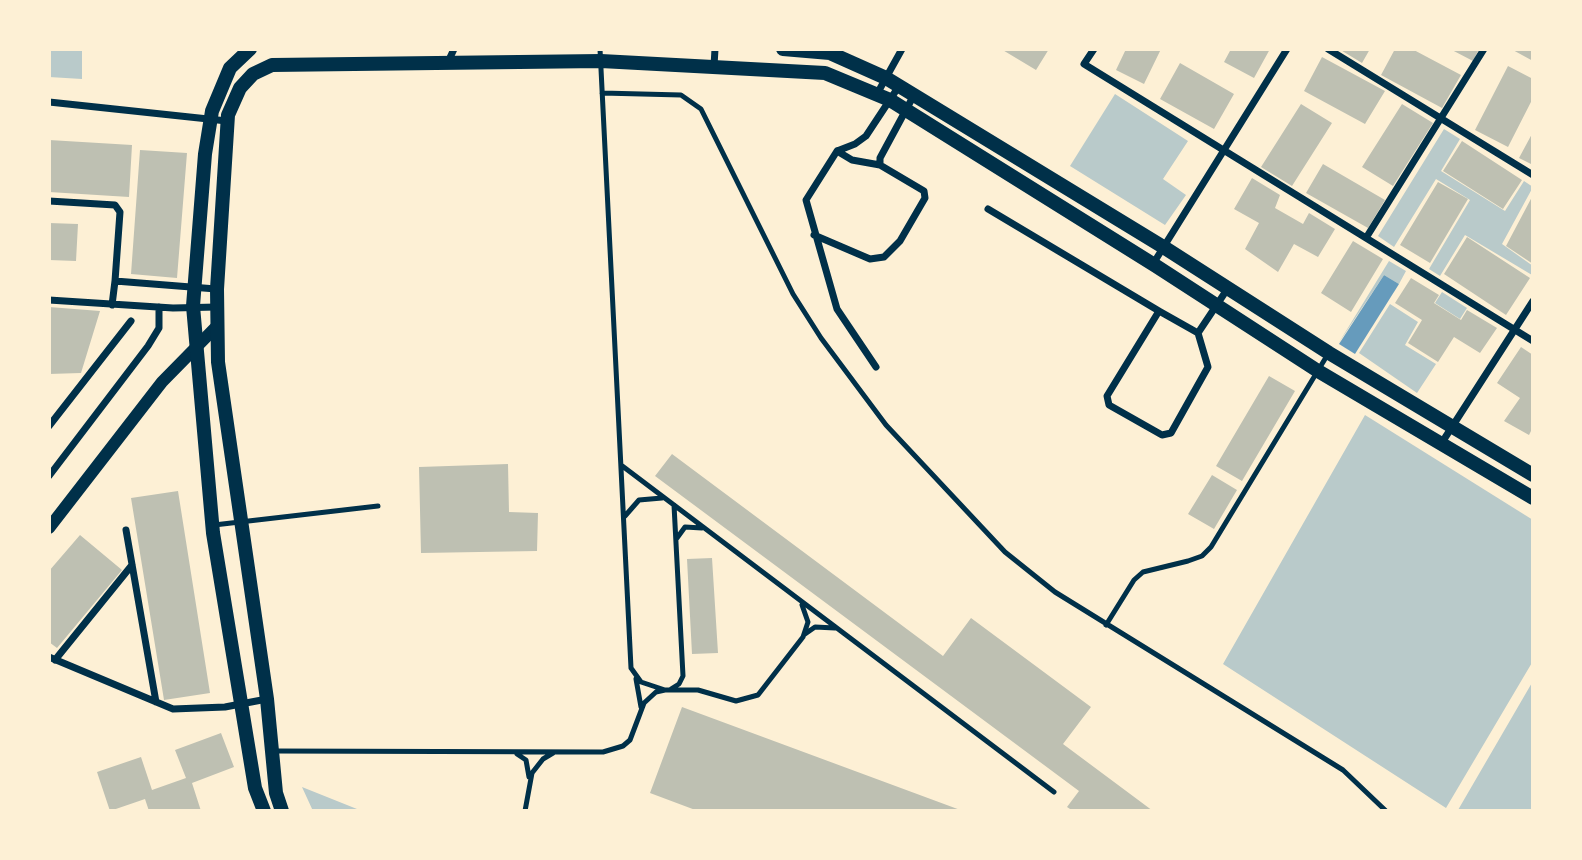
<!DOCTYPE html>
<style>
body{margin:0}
#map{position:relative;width:1582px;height:860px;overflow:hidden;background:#fdf0d5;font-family:"Asap Condensed",sans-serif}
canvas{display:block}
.frame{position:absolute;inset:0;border:51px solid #fdf0d5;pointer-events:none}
</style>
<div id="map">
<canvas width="1582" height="860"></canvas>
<div class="frame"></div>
</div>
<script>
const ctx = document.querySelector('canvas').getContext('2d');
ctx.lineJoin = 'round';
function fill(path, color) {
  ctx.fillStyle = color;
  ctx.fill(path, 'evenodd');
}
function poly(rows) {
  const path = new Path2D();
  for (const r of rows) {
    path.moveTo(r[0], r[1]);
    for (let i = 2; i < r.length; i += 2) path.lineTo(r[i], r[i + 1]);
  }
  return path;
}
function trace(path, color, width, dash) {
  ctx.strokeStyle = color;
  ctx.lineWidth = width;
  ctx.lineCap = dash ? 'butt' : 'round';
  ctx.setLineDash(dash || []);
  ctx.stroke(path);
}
const green = poly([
 [49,49,82,49,82,79,49,77],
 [1115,94,1188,141,1163,179,1186,195,1165,225,1070,166],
 [1444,129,1460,139,1441,171,1505,211,1524,181,1533,187,1502,244,1533,266,1532,275,1465,235,1440,276,1429,269,1470,200,1436,179,1394,247,1378,236],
 [1389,261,1406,271,1399,284,1384,275,1338,344],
 [1442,292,1467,308,1460,319,1435,303],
 [1390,304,1418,322,1405,345,1436,364,1417,393,1359,353],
 [1365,415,1533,520,1533,661,1446,808,1223,664],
 [1533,681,1533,811,1458,811,1458,810],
 [302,787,362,811,313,811]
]);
const water = poly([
 [1384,275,1399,284,1355,354,1339,344]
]);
const building = poly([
 [1001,49,1049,49,1036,70],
 [1126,49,1161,49,1144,84,1116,70],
 [1231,49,1270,49,1254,78,1224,62],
 [1339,49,1370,49,1362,63],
 [1395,49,1412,49,1461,75,1442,108,1381,75],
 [1450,49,1479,49,1473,61],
 [1511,49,1533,49,1533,61],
 [1322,57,1385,91,1365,124,1304,91],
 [1180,63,1234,94,1214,129,1160,99],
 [1508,66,1533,79,1533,98,1508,147,1475,130],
 [1301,104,1332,123,1292,186,1261,167],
 [1402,104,1433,123,1393,186,1362,167],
 [1533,132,1533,165,1519,158],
 [49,140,132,145,129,197,49,192],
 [1462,141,1522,180,1503,209,1443,171],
 [140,150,187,153,177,278,131,274],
 [1323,164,1385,200,1368,228,1306,193],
 [1252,178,1280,195,1275,208,1303,224,1309,213,1335,229,1318,257,1294,244,1278,272,1245,249,1259,223,1234,209],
 [1438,182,1468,199,1430,263,1400,245],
 [1533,195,1533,264,1506,246],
 [49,223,78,224,76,261,49,260],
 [1467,237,1530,278,1506,315,1444,274],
 [1353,241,1383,259,1351,312,1321,293],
 [1411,278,1439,295,1434,303,1461,320,1467,310,1497,328,1480,353,1454,337,1438,362,1408,343,1422,320,1395,303],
 [49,307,100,311,81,373,49,374],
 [1521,347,1533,355,1533,427,1529,435,1504,421,1520,398,1497,383],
 [1269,376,1295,391,1242,481,1216,466],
 [672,454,943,656,971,618,1091,707,1063,744,1153,811,1073,811,1067,807,1079,791,655,476],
 [508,464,509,512,538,513,537,551,421,553,419,467],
 [1212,475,1237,490,1214,529,1188,514],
 [178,491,210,693,164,700,131,498],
 [80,535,122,570,57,648,49,642,49,571],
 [712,558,718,653,692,654,687,559],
 [682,707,963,811,698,811,650,793],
 [221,733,234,767,192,783,201,811,149,811,145,799,110,811,97,772,141,757,152,790,186,778,175,750]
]);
const service = poly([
 [602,93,681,95,701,109,793,294,821,338,886,425,1005,552,1055,592,1343,770,1386,811],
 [621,465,1054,792],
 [625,516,639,500,662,498],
 [214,525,378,506],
 [677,538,685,527,702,528],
 [1106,625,1134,580,1143,572,1188,561,1202,556,1211,547,1328,354],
 [805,634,815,627,835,628],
 [636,679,641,707],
 [671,689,679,684,683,676,674,505],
 [665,690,698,690,736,701,758,695,803,637,808,622,802,605],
 [274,751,603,752,623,746,630,740,644,703,656,692,665,690,641,682,631,668,600,49],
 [517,754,526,760,529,777],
 [525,811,532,773,543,759,553,753]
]);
const minor = poly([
 [1094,49,1084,64,1533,341],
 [1328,49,1533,175],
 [448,62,454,49],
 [714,66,715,49],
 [877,94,902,49],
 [49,102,227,121],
 [837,151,852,160,880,165],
 [49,201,115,205,120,212,115,281,216,289],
 [988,209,1159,311],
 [814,235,870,259,884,257,900,241,925,198,924,191,880,165,880,158,914,95],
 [1366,238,1484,49],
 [1153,264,1287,49],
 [49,300,173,308,217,307],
 [112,305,115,281],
 [1198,333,1159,311,1107,396,1109,405,1162,435,1171,433,1208,367,1198,333,1228,288],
 [876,367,837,309,806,200,837,151,855,144,866,136,899,86],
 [49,426,131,321],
 [1441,444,1533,301],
 [49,476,148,346,159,328,159,307],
 [126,530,156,702],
 [49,657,173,709,225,707,267,699],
 [55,660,132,565]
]);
const tertiary = poly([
 [49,528,162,382,218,325]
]);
const secondary = poly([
 [250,49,230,68,212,111,205,154,193,306,213,533,255,788,264,811],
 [783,49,830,53,886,78,1165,248,1329,353,1533,475],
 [282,811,276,793,267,699,218,362,217,289,228,115,240,88,253,74,272,65,601,61,825,73,890,100,1156,266,1318,371,1533,498]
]);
fill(green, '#b9caca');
fill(water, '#669bbc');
fill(building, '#bec0b2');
trace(service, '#003049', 5);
trace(minor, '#003049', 7);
trace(tertiary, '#003049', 12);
trace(secondary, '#003049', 14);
</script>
